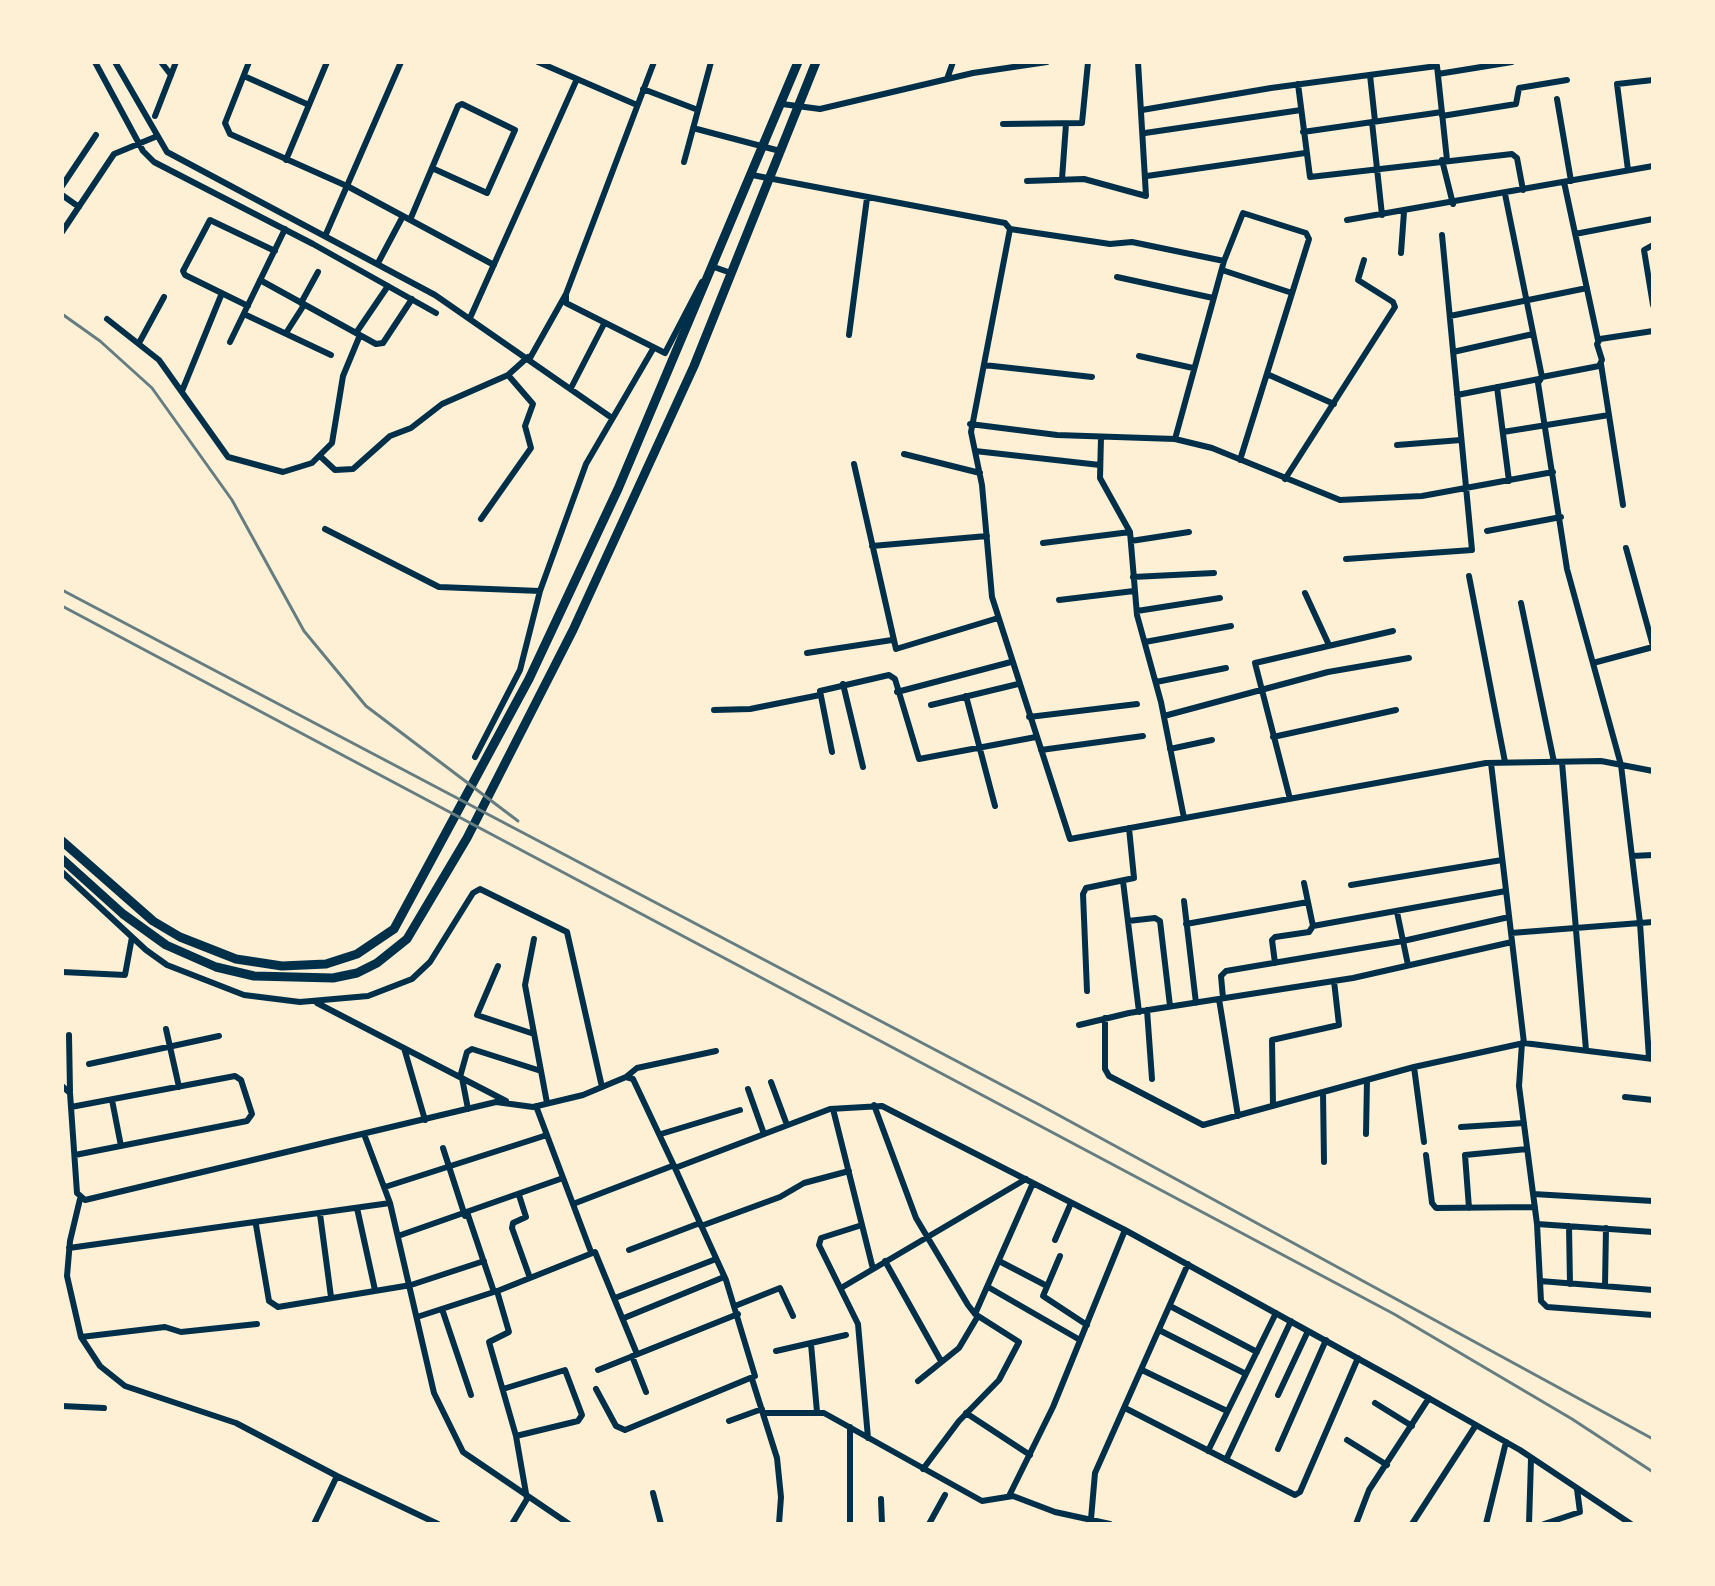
<!DOCTYPE html>
<style>
body{margin:0}
#map{position:relative;width:1715px;height:1586px;overflow:hidden;background:#fdf0d5;font-family:"Nunito Sans",sans-serif}
canvas{display:block}
.frame{position:absolute;inset:0;border:64px solid #fdf0d5;pointer-events:none}
</style>
<div id="map">
<canvas width="1715" height="1586"></canvas>
<div class="frame"></div>
</div>
<script>
const ctx = document.querySelector('canvas').getContext('2d');
ctx.lineJoin = 'round';
function poly(rows) {
  const path = new Path2D();
  for (const r of rows) {
    path.moveTo(r[0], r[1]);
    for (let i = 2; i < r.length; i += 2) path.lineTo(r[i], r[i + 1]);
  }
  return path;
}
function trace(path, color, width, dash) {
  ctx.strokeStyle = color;
  ctx.lineWidth = width;
  ctx.lineCap = dash ? 'butt' : 'round';
  ctx.setLineDash(dash || []);
  ctx.stroke(path);
}
const minor = poly([
 [95,62,143,151,154,162,313,244,436,313],
 [115,62,167,152,435,295,612,418],
 [161,62,171,75],
 [249,62,225,123,230,134,349,187,494,265],
 [538,62,637,105],
 [654,62,566,294,566,303,665,353,702,282],
 [1437,66,1447,160],
 [1438,74,1512,62],
 [1370,75,1375,121],
 [244,76,309,105],
 [947,79,953,62],
 [1298,84,1310,177,1512,154,1517,158,1523,190],
 [643,89,698,110],
 [1557,99,1571,181],
 [782,104,820,109,973,73,1047,62],
 [1142,110,1271,88,1437,66],
 [155,116,176,62],
 [1442,116,1516,104,1519,88,1567,80],
 [1372,122,1382,215],
 [1003,124,1082,123,1088,62],
 [693,128,780,151],
 [1303,132,1442,112],
 [1145,133,1301,110],
 [286,160,327,62],
 [1442,160,1453,204],
 [684,162,711,62],
 [1628,170,1617,84,1653,80],
 [752,175,1005,223,1010,229,971,432,982,485,992,597,1070,839,1486,763,1601,761,1653,771],
 [1147,176,1305,153],
 [1062,179,1066,124],
 [1027,181,1084,179,1146,196,1138,62],
 [1564,182,1598,340],
 [62,186,96,135],
 [1505,194,1542,377],
 [62,195,79,207],
 [410,220,432,168,458,106,462,104,515,130,487,193,432,168],
 [1347,220,1653,166],
 [1010,229,1110,244,1132,242,1224,261],
 [62,232,114,154,155,137],
 [326,234,401,62],
 [1575,234,1653,219],
 [1653,245,1644,250,1653,305],
 [1401,253,1404,212],
 [378,263,403,216],
 [711,270,714,267,731,273],
 [1222,270,1292,293],
 [1117,277,1213,298],
 [260,280,376,344,383,343,412,299],
 [301,303,318,272],
 [248,306,185,275,183,271,210,220,275,251],
 [244,314,331,355],
 [1450,316,1587,288],
 [470,318,577,79],
 [107,319,159,360,228,457,283,472,312,463,332,443,343,376,360,335],
 [286,333,304,305],
 [356,333,388,286],
 [849,335,867,198],
 [230,342,285,229],
 [139,343,164,297],
 [1453,352,1533,334],
 [1139,356,1193,368],
 [530,358,566,294],
 [1601,364,1623,505],
 [984,365,1092,377],
 [1267,374,1334,404],
 [1497,387,1509,481],
 [571,388,604,324],
 [182,391,222,293],
 [1457,395,1539,379],
 [970,424,1057,435,1175,439,1212,448,1340,500,1422,496,1553,472],
 [1503,432,1609,415],
 [1101,437,1100,478,1130,532,1137,615,1161,702,1184,818],
 [1175,439,1224,261,1243,213,1306,233,1309,239,1240,460],
 [1397,445,1461,440],
 [975,451,1100,465],
 [904,454,980,473],
 [321,457,335,470,353,469,390,436,411,428,442,404,508,375,528,357],
 [854,464,896,649,998,618],
 [1285,479,1395,307,1393,302,1358,280,1364,260],
 [481,519,531,448,525,426,533,404,508,375],
 [325,529,439,587,540,591],
 [1487,531,1561,517],
 [1131,541,1189,532],
 [1043,543,1130,532],
 [872,546,987,536],
 [1626,548,1653,646],
 [1346,559,1472,550,1442,235],
 [1469,576,1505,762],
 [1133,577,1214,573],
 [1305,593,1329,645],
 [1059,600,1134,591],
 [1521,603,1554,762],
 [1137,611,1220,598],
 [1145,642,1231,626],
 [807,653,892,640],
 [1593,663,1653,647],
 [1156,682,1226,668],
 [843,684,863,767],
 [897,692,1011,662],
 [966,696,995,806],
 [931,705,1018,684],
 [714,710,750,709,820,695],
 [1164,716,1328,672,1409,658],
 [1029,717,1137,704],
 [1273,737,1396,710],
 [1170,749,1212,740],
 [1041,750,1143,736],
 [832,752,820,691,889,675,895,679,919,759,1036,737],
 [475,757,520,670,540,591,586,464,653,349],
 [1562,762,1586,1050],
 [1491,763,1524,1043],
 [1290,799,1255,663,1393,631],
 [1632,856,1653,855],
 [62,872,146,950,167,965,244,995,300,1002,368,996,412,979,430,962,473,893,480,889,567,932,602,1087],
 [1123,881,1139,1012],
 [1304,883,1313,926],
 [1351,885,1502,860],
 [1184,901,1196,1003],
 [1397,912,1408,965],
 [1128,921,1155,918,1160,921,1170,1006],
 [1186,924,1308,902],
 [1511,933,1653,922],
 [534,939,525,985,547,1103],
 [1275,963,1272,940,1275,937,1309,932,1313,926,1506,891],
 [498,966,477,1015,534,1034],
 [62,972,125,975,132,937],
 [1087,991,1083,894,1086,888,1134,878,1129,828],
 [1223,998,1221,976,1226,971,1403,941,1509,917],
 [1219,999,1238,1116],
 [317,1003,506,1101],
 [1147,1010,1152,1079],
 [1105,1018,1105,1069,1109,1076,1203,1125,1414,1067,1524,1043,1653,1059],
 [1079,1025,1129,1013,1353,978,1512,942],
 [166,1029,179,1087],
 [69,1035,70,1091],
 [1522,1043,1519,1086,1537,1224,1541,1301,1547,1307,1653,1315],
 [404,1048,425,1120],
 [1649,1058,1640,923,1621,765,1567,569,1538,383,1542,377,1599,366,1602,360,1597,344,1600,339,1653,331],
 [89,1064,219,1036],
 [1414,1067,1424,1142],
 [460,1077,467,1052,472,1049,541,1071],
 [626,1077,637,1068,716,1051],
 [462,1078,468,1109],
 [771,1082,787,1125],
 [62,1086,70,1093,77,1193,85,1200,496,1102,533,1107,583,1095,626,1077,633,1079,675,1168,830,1109,882,1106,1125,1230,1395,1379,1520,1450,1631,1524],
 [748,1089,764,1134],
 [1323,1092,1324,1162],
 [1625,1097,1653,1100],
 [112,1100,121,1146],
 [874,1105,916,1218,968,1305,975,1314,1019,1342,999,1380,959,1421,923,1469],
 [536,1106,591,1252],
 [1273,1106,1272,1040,1339,1025,1334,981],
 [71,1107,235,1076,241,1080,252,1114,247,1121,75,1155],
 [833,1109,873,1269],
 [1461,1127,1524,1123],
 [364,1134,390,1203,434,1393,463,1452,569,1524],
 [661,1134,740,1110],
 [1366,1134,1367,1080],
 [443,1148,465,1216],
 [1426,1155,1432,1203,1436,1208,1535,1207],
 [385,1187,547,1135],
 [1533,1194,1653,1201],
 [519,1195,526,1217,513,1223,512,1228,530,1278],
 [80,1199,70,1241,67,1276,81,1337,100,1366,125,1386,236,1423,337,1476,314,1524],
 [573,1204,672,1166],
 [357,1208,375,1290],
 [1469,1208,1465,1155,1527,1149],
 [320,1214,331,1297],
 [468,1215,494,1292],
 [1537,1224,1653,1232],
 [256,1225,269,1301,278,1307,411,1285,484,1261],
 [862,1225,821,1238,819,1245,858,1324,868,1438],
 [701,1226,780,1197,804,1183,849,1171],
 [1569,1226,1570,1284],
 [398,1236,563,1178],
 [1055,1240,1071,1203],
 [69,1248,390,1203],
 [629,1250,700,1223],
 [1060,1256,1043,1296,1087,1325],
 [885,1261,941,1361],
 [999,1261,1047,1286],
 [1540,1281,1653,1290],
 [1605,1286,1606,1228],
 [988,1287,1080,1340],
 [841,1288,1026,1179],
 [497,1291,509,1332,489,1342,516,1436,527,1499,512,1524],
 [615,1298,716,1259],
 [735,1306,780,1288,793,1316],
 [1170,1306,1257,1352],
 [442,1309,471,1395],
 [975,1314,1033,1183],
 [417,1317,500,1290,595,1252,637,1354],
 [624,1318,724,1277],
 [1159,1330,1246,1374],
 [81,1337,165,1327,181,1332,257,1324],
 [811,1344,817,1412],
 [776,1351,846,1335],
 [632,1356,646,1392],
 [598,1370,738,1314],
 [1142,1370,1227,1411],
 [752,1379,777,1458,781,1497,779,1524],
 [918,1381,959,1348,978,1316],
 [503,1389,565,1370,582,1415,578,1421,516,1436],
 [596,1389,616,1426,625,1430,755,1376,726,1280,675,1168],
 [1278,1395,1308,1331],
 [1375,1403,1412,1426],
 [62,1406,104,1408],
 [1125,1408,1295,1495,1300,1492,1358,1358],
 [763,1413,824,1413,982,1501,1013,1496,1055,1512,1110,1524],
 [966,1413,1030,1455],
 [729,1421,762,1409],
 [850,1427,850,1524],
 [1347,1440,1387,1465],
 [1278,1449,1326,1340],
 [1208,1451,1276,1313],
 [1226,1460,1291,1321],
 [337,1476,438,1524],
 [653,1493,661,1524],
 [1009,1496,1053,1407,1125,1230],
 [881,1499,882,1524],
 [1091,1519,1095,1473,1188,1264],
 [929,1524,945,1495],
 [1356,1524,1369,1490,1429,1398],
 [1412,1524,1476,1425],
 [1486,1524,1506,1442],
 [1529,1524,1531,1459],
 [1544,1524,1580,1512,1577,1489]
]);
const primary = poly([
 [62,841,153,921,180,937,236,959,282,966,326,964,357,954,394,929,529,679,618,489,798,62],
 [62,859,123,914,166,945,216,967,254,976,333,978,357,973,377,963,407,939,467,838,573,630,694,366,816,62]
]);
const rail = poly([
 [62,314,100,341,152,388,232,500,304,631,366,706,518,821],
 [62,590,1040,1105,1653,1439],
 [62,606,1394,1314,1572,1419,1653,1472]
]);
trace(minor, '#003049', 6);
trace(primary, '#003049', 9);
trace(rail, '#657d81', 3);
</script>
